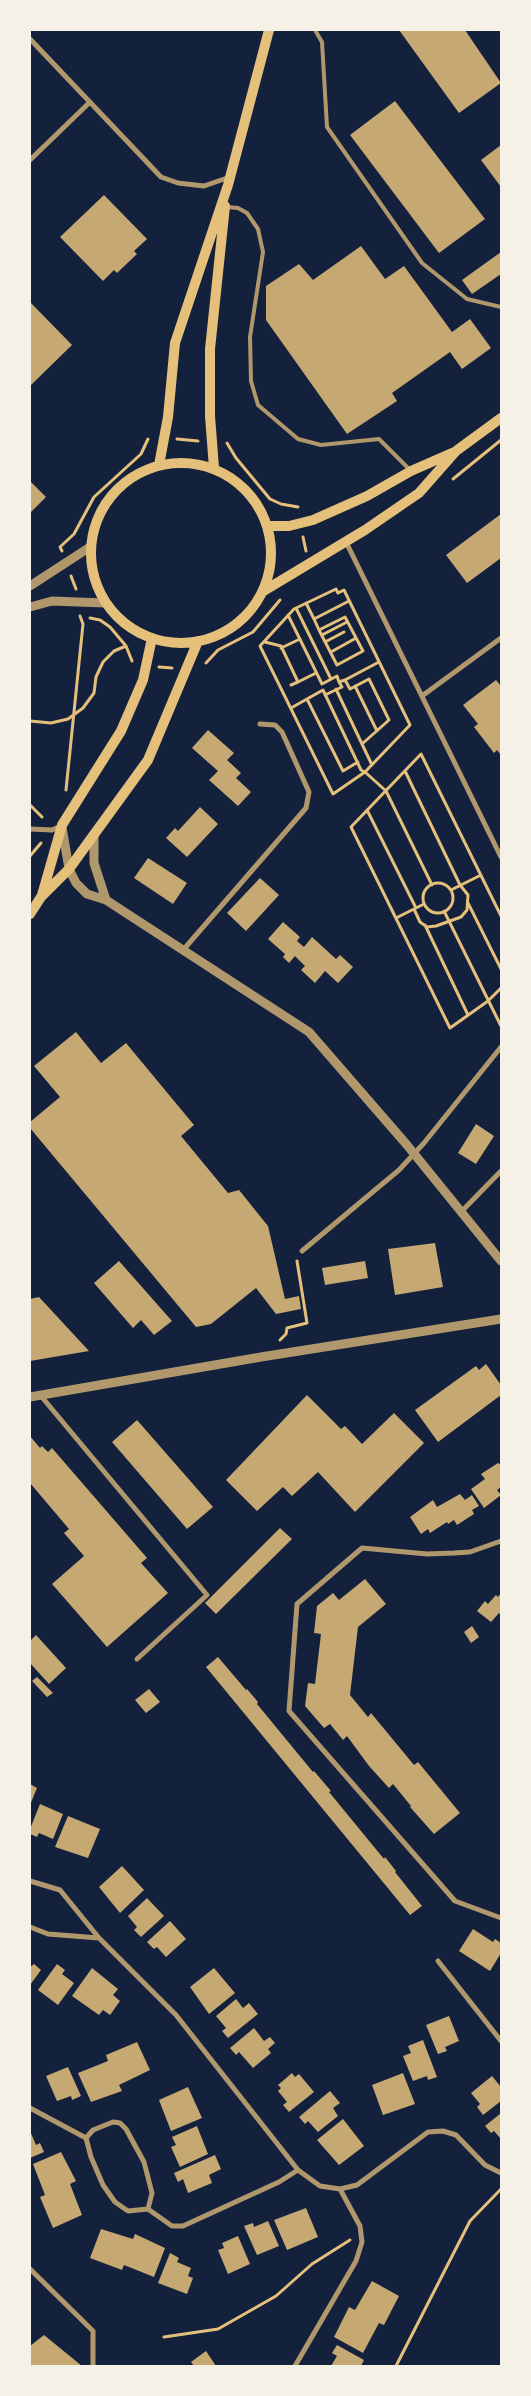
<!DOCTYPE html>
<style>
body{margin:0}
#map{position:relative;width:531px;height:2396px;overflow:hidden;background:#14213d;font-family:"Sofia Sans Condensed",sans-serif}
canvas{display:block}
.frame{position:absolute;inset:0;border:31px solid #f6f1e7;pointer-events:none}
</style>
<div id="map">
<canvas width="531" height="2396"></canvas>
<div class="frame"></div>
</div>
<script>
const ctx = document.querySelector('canvas').getContext('2d');
ctx.lineJoin = 'round';
function fill(path, color) {
  ctx.fillStyle = color;
  ctx.fill(path, 'evenodd');
}
function poly(rows) {
  const path = new Path2D();
  for (const r of rows) {
    if (r.length === 3) {
      path.moveTo(r[0] + r[2], r[1]);
      path.arc(r[0], r[1], r[2], 0, 2 * Math.PI);
      continue;
    }
    path.moveTo(r[0], r[1]);
    for (let i = 2; i < r.length; i += 2) path.lineTo(r[i], r[i + 1]);
  }
  return path;
}
function trace(path, color, width, dash) {
  ctx.strokeStyle = color;
  ctx.lineWidth = width;
  ctx.lineCap = dash ? 'butt' : 'round';
  ctx.setLineDash(dash || []);
  ctx.stroke(path);
}
const building = poly([
 [399,30,465,30,501,83,459,113],
 [395,101,485,219,439,253,350,135],
 [501,145,501,187,481,160],
 [104,195,147,239,134,251,137,254,117,273,114,270,103,281,60,237],
 [361,246,385,279,404,266,452,332,470,319,491,348,462,369,450,352,392,393,397,401,347,434,266,320,266,286,299,264,313,280],
 [501,252,501,274,472,294,462,280],
 [30,302,72,345,30,386],
 [30,481,46,497,30,513],
 [501,514,501,558,467,583,446,555],
 [496,680,501,686,501,755,497,750,494,753,474,727,478,724,463,705],
 [208,730,234,753,227,760,241,773,236,778,251,792,238,806,209,780,218,771,192,748],
 [200,807,218,824,187,857,166,838,175,828,178,831],
 [148,858,187,883,173,904,134,878],
 [260,878,279,895,246,931,227,913],
 [283,922,300,937,297,941,304,947,312,937,336,959,340,955,353,967,338,983,325,971,315,983,301,970,305,966,295,956,289,963,283,957,285,954,268,939],
 [76,1032,101,1063,126,1043,194,1125,181,1136,228,1193,239,1190,268,1226,285,1299,299,1296,301,1309,276,1314,256,1288,211,1324,196,1327,30,1128,30,1122,60,1097,34,1066],
 [476,1124,494,1136,476,1164,458,1153],
 [435,1243,443,1287,395,1295,388,1249],
 [119,1261,172,1321,154,1335,141,1320,133,1328,94,1283],
 [365,1261,368,1278,325,1285,322,1268],
 [39,1297,89,1351,30,1361,30,1299],
 [486,1364,501,1385,501,1395,438,1442,415,1410,476,1366,479,1370],
 [307,1395,341,1429,345,1426,362,1444,394,1413,424,1443,355,1512,318,1472,292,1496,283,1487,257,1511,226,1480],
 [137,1420,213,1507,187,1529,112,1442],
 [30,1436,40,1448,42,1446,48,1452,52,1448,147,1558,141,1563,168,1593,107,1647,52,1584,84,1556,64,1533,69,1529,30,1483],
 [498,1463,501,1465,501,1487,497,1490,501,1495,484,1508,471,1489,485,1479,481,1474],
 [460,1494,465,1500,472,1495,479,1506,472,1510,474,1514,457,1525,454,1520,448,1524,447,1522,430,1533,428,1529,421,1534,410,1517,433,1500,437,1507],
 [280,1528,292,1539,216,1614,205,1603],
 [365,1579,386,1604,358,1627,350,1695,368,1717,371,1713,414,1765,418,1762,460,1813,434,1834,410,1807,411,1806,393,1784,389,1788,369,1766,347,1736,343,1740,330,1724,324,1728,305,1706,308,1683,315,1684,321,1634,314,1633,317,1606,333,1593,339,1600],
 [501,1593,501,1616,499,1613,491,1622,477,1611,485,1601,488,1604,496,1595,498,1597],
 [472,1626,479,1637,471,1643,464,1632],
 [36,1635,66,1668,49,1684,30,1663,30,1641],
 [218,1657,246,1690,247,1689,258,1702,257,1704,313,1772,314,1771,331,1791,329,1792,384,1859,385,1857,396,1871,395,1872,422,1906,410,1915,206,1667],
 [37,1677,53,1693,47,1697,32,1681],
 [149,1689,160,1702,146,1713,135,1700],
 [30,1784,37,1788,30,1805],
 [40,1804,63,1814,53,1839,39,1833,37,1837,30,1834,30,1829],
 [68,1816,100,1829,88,1858,55,1847],
 [122,1866,144,1890,120,1913,99,1887],
 [147,1898,164,1916,141,1937,134,1930,137,1927,128,1916],
 [170,1921,186,1939,166,1957,157,1947,154,1949,147,1942],
 [473,1929,493,1942,495,1939,501,1943,501,1953,490,1971,459,1951],
 [34,1964,41,1970,30,1985,30,1967],
 [57,1964,65,1970,62,1974,74,1983,58,2005,38,1990],
 [92,1968,118,1989,113,1995,120,2001,110,2015,103,2010,99,2015,72,1996],
 [214,1968,235,1993,209,2014,190,1987],
 [236,1999,243,2008,249,2003,258,2014,228,2038,222,2031,226,2028,216,2016],
 [449,2016,459,2041,445,2047,447,2051,438,2054,426,2025],
 [254,2028,264,2041,270,2037,275,2043,268,2049,271,2053,253,2068,239,2052,236,2055,230,2048],
 [423,2040,437,2077,428,2080,427,2076,413,2081,403,2056,411,2053,408,2046],
 [137,2042,150,2070,119,2085,122,2091,91,2102,78,2073,108,2061,106,2055],
 [68,2067,81,2096,72,2100,71,2096,57,2101,46,2076],
 [292,2073,295,2077,299,2074,314,2092,289,2112,283,2105,287,2102,278,2091,281,2088,278,2085],
 [403,2073,415,2104,383,2115,372,2085],
 [492,2076,501,2087,501,2101,483,2115,477,2107,480,2104,471,2093],
 [188,2087,202,2118,171,2131,159,2100],
 [330,2091,340,2103,333,2108,338,2116,318,2132,308,2121,305,2124,299,2117],
 [501,2113,501,2139,494,2131,491,2133,485,2126],
 [343,2119,364,2146,339,2165,317,2140],
 [197,2126,208,2154,180,2167,171,2147,176,2145,172,2137],
 [30,2131,36,2145,40,2143,44,2152,30,2158],
 [61,2152,76,2181,70,2184,82,2215,53,2228,40,2197,45,2195,33,2164],
 [215,2155,221,2169,209,2175,212,2183,188,2193,183,2179,178,2182,174,2173],
 [306,2208,318,2237,287,2250,274,2220],
 [268,2221,279,2246,257,2255,244,2226,253,2223,254,2227],
 [101,2229,133,2239,135,2234,165,2248,154,2277,124,2265,122,2270,90,2258],
 [238,2236,250,2264,228,2274,218,2250,224,2248,222,2243],
 [170,2253,179,2258,177,2262,191,2268,188,2276,193,2278,187,2294,158,2283],
 [372,2281,399,2296,384,2325,379,2323,363,2353,334,2337,349,2307,355,2310],
 [44,2335,82,2366,30,2366,30,2346],
 [337,2345,364,2360,361,2366,331,2366,337,2356,332,2353],
 [206,2351,216,2366,194,2366,191,2362]
]);
const path = poly([
 [177,439,198,441],
 [227,443,236,458,270,499,281,504,298,507],
 [453,479,501,440],
 [303,537,306,551],
 [62,551,60,547,74,534,94,497,141,454,148,439],
 [71,576,76,589],
 [306,603,314,619,349,601],
 [296,608,331,679],
 [288,615,322,684,337,676,339,682],
 [90,618,100,620,110,627,126,646,132,661],
 [314,619,319,630,345,617,363,651,337,665,319,630],
 [322,635,347,622],
 [265,642,281,646,298,682,316,673],
 [325,642,344,632],
 [281,648,300,639],
 [331,652,356,638],
 [206,663,218,650,253,632,280,600],
 [159,667,172,668],
 [291,685,298,682],
 [355,686,377,731],
 [336,689,362,744],
 [325,695,342,687,339,682,345,680],
 [307,699,343,771,358,762],
 [291,708,323,690,361,770,365,772,333,794,260,646,294,609,336,589,338,593,344,590,410,725,365,772,386,791,432,885],
 [30,721,51,723,68,719,83,708,94,693,96,677,103,662,114,651,126,646],
 [372,765,362,744,389,720,369,679,350,689,345,680,379,662],
 [405,771,460,885,468,895,467,910,461,917,436,926,427,927,420,922,414,909],
 [66,790,83,624,80,616],
 [30,805,42,817],
 [367,810,416,908],
 [30,856,41,843],
 [438,898,15],
 [451,890,481,875],
 [468,903,501,969],
 [444,911,501,1026],
 [501,916,421,754,351,827,450,1028,488,1001,501,988],
 [396,918,424,904],
 [425,925,468,1015],
 [280,1340,286,1334,287,1328,307,1323,297,1261],
 [164,2337,218,2329,276,2296,312,2264,350,2240],
 [396,2366,470,2221,501,2189]
]);
const service = poly([
 [315,30,322,42,327,127,422,263,467,299,501,307],
 [227,207,238,208,247,213,258,229,263,252,250,337,251,381,258,405,298,439,321,445,379,439,410,470]
]);
const minor = poly([
 [30,39,161,177,178,183,204,186,230,177],
 [30,160,90,102],
 [346,542,501,857],
 [422,696,501,638],
 [30,829,52,830,61,826],
 [184,949,306,808,309,792,282,732,275,725,260,724],
 [461,1212,501,1171],
 [302,1251,399,1170,424,1143,501,1047],
 [41,1396,207,1595,137,1659],
 [501,1541,470,1552,454,1553,427,1554,362,1548,297,1604,289,1711,455,1901,501,1918],
 [30,1881,60,1890,99,1938,176,2015,298,2170,320,2186,340,2189,357,2185,428,2132,443,2131,456,2135,485,2165,501,2173],
 [30,1927,48,1934,99,1938],
 [438,1961,501,2041],
 [30,2108,86,2138],
 [148,2209,128,2211,115,2202,103,2185,91,2157,86,2138,93,2130,113,2122,120,2123,126,2129,144,2162,152,2193,148,2209,172,2226,183,2226,279,2182,298,2170],
 [30,2269,93,2331,93,2366],
 [295,2366,356,2261,362,2242,360,2226,340,2189]
]);
const tertiary = poly([
 [30,586,90,547],
 [30,607,52,601,105,603],
 [62,827,69,869,76,883,87,894,106,900,309,1032,407,1145,501,1261],
 [94,834,94,863,106,900],
 [30,1397,261,1357,501,1319]
]);
const secondary = poly([
 [181,553,90],
 [159,465,168,417,175,343,228,185,269,30],
 [214,468,210,416,210,349,225,206],
 [267,526,289,526,313,520,367,496,411,471,452,453],
 [262,592,365,530,419,493,456,451,501,418],
 [42,895,62,825,121,731,143,680,152,638],
 [30,914,41,897,69,869,148,760,198,641]
]);
fill(building, '#c6a872');
trace(path, '#e5c07b', 3);
trace(service, '#b1986c', 4);
trace(minor, '#b1986c', 5);
trace(tertiary, '#b1986c', 9);
trace(secondary, '#e5c07b', 10);
</script>
